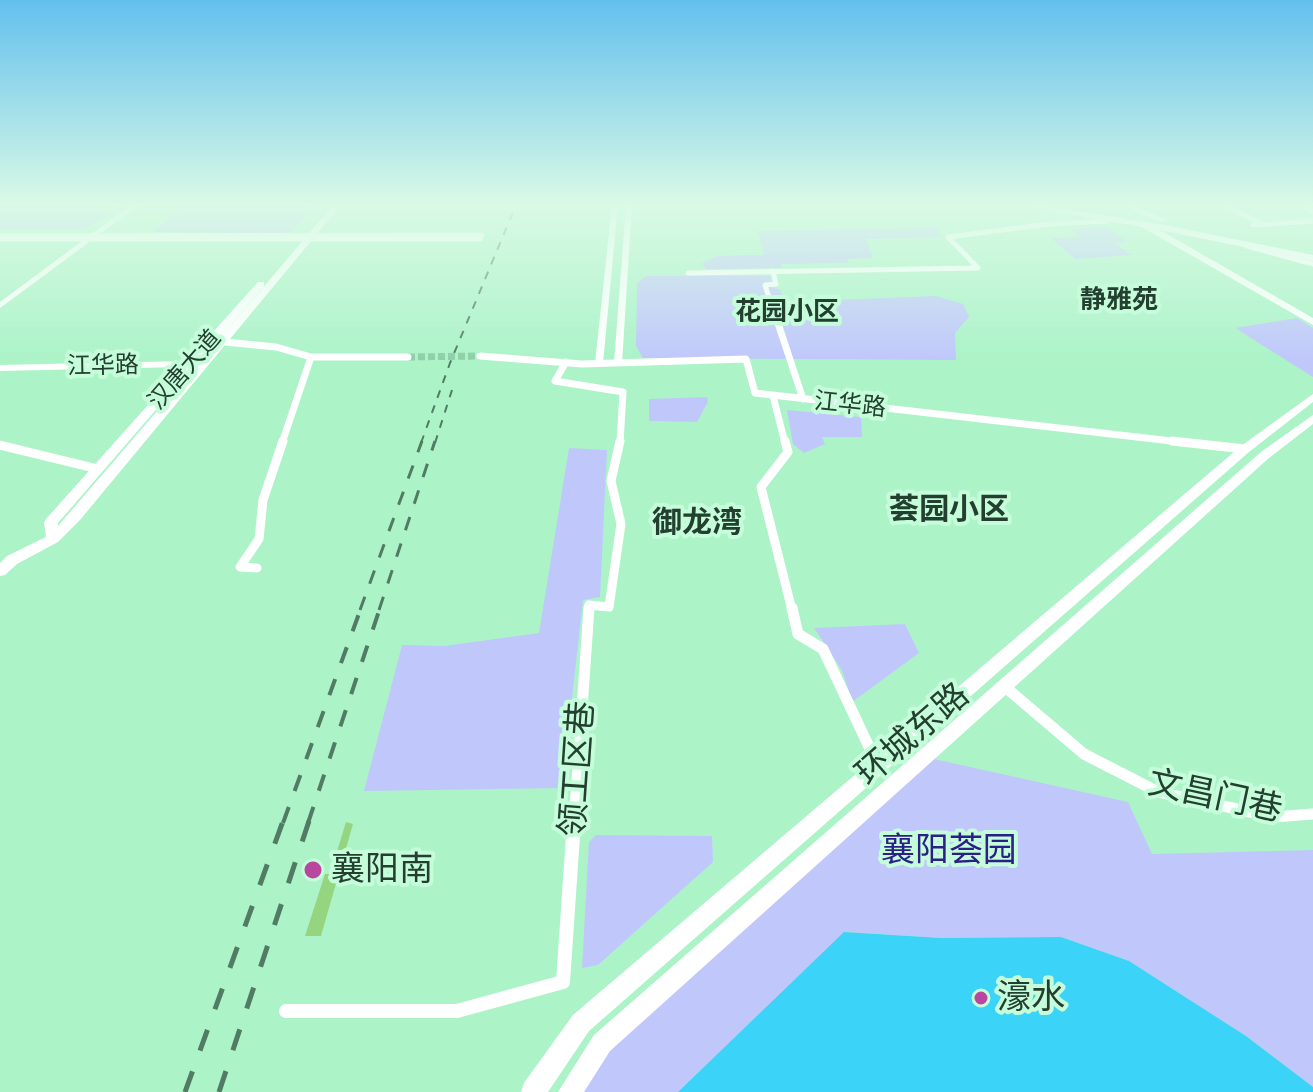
<!DOCTYPE html>
<meta charset="utf-8">
<style>
body{margin:0}
canvas{display:block;background:#acf3c8}
</style>
<canvas width="1313" height="1092"></canvas>
<script>
const ctx = document.querySelector('canvas').getContext('2d');
ctx.lineJoin = 'round';
function fill(path, color) {
  ctx.fillStyle = color;
  ctx.fill(path, 'evenodd');
}
function poly(rows) {
  const path = new Path2D();
  for (const r of rows) {
    path.moveTo(r[0], r[1]);
    for (let i = 2; i < r.length; i += 2) path.lineTo(r[i], r[i + 1]);
  }
  return path;
}
function trace(path, color, width, dash) {
  ctx.strokeStyle = color;
  ctx.lineWidth = width;
  ctx.lineCap = dash ? 'butt' : 'round';
  ctx.setLineDash(dash || []);
  ctx.stroke(path);
}
function label(font, color, halo, rows, align = 'center') {
  ctx.font = font + ' "Work Sans","Noto Sans SC",sans-serif';
  ctx.lineWidth = 8;
  ctx.setLineDash([]);
  ctx.textBaseline = 'middle';
  ctx.strokeStyle = halo;
  ctx.fillStyle = color;
  for (const [text, x, y, turn = 0] of rows) {
    ctx.save();
    ctx.translate(x, y);
    ctx.rotate((+turn || 0) * Math.PI / 180);
    ctx.textAlign = isNaN(turn) ? turn : align;
    if (halo) ctx.strokeText(text, 0, 0);
    ctx.fillText(text, 0, 0);
    ctx.restore();
  }
}
const green = poly([
 [0,205,124,205,86,229,0,230],
 [142,205,314,205,293,230,285,233,153,232,177,211,135,210],
 [1107,227,1127,242,1114,243,1131,255,1076,259,1050,238,1079,237,1070,229],
 [936,228,942,237,866,239,873,258,847,259,849,263,781,264,782,268,706,269,702,263,717,256,764,255,758,231],
 [646,276,770,276,772,287,780,290,785,302,936,296,963,304,969,317,955,333,956,360,643,358,636,346,637,283],
 [1297,318,1313,328,1313,377,1235,328],
 [707,397,708,402,697,422,649,421,649,399],
 [787,410,861,417,862,437,822,437,825,444,804,453,793,444],
 [569,448,607,450,600,597,583,600,562,788,364,791,402,645,444,646,539,633],
 [905,624,919,653,852,702,842,670,814,628],
 [925,757,1128,802,1152,854,1313,850,1313,1087,1246,1036,1129,961,1061,937,941,938,845,932,678,1092,570,1092,602,1043],
 [596,835,712,836,713,862,598,965,582,968,589,842]
]);
const water = poly([
 [844,932,941,938,1061,937,1129,961,1246,1036,1313,1087,1313,1092,678,1092]
]);
const building = poly([
 [346,822,353,824,321,936,305,936,325,874,330,874]
]);
const minorTunnel = poly([
 [408,357,480,356]
]);
const minorFar4 = poly([
 [1223,205,1261,223],
 [1300,205,1313,211],
 [1253,225,1313,221],
 [0,236,482,235,480,239,0,239],
 [1247,246,1313,264],
 [773,271,776,284,765,285,773,310],
 [688,273,978,268,948,237,1049,224,1107,221,1102,218],
 [0,305,135,205]
]);
const minorFar3 = poly([
 [773,308,803,399],
 [225,342,276,347,311,357,408,357],
 [480,356,582,364,746,359,755,393,1189,443],
 [566,362,555,381,623,392,620,443],
 [773,396,785,443],
 [282,443,311,357]
]);
const minorFar2 = poly([
 [785,441,788,452,761,487,792,610],
 [1172,441,1245,449],
 [0,445,98,469],
 [257,568,240,567,259,539,263,500,283,441],
 [589,610,589,605,609,607,621,524,611,481,620,441]
]);
const minorFar1 = poly([
 [792,608,798,634,823,649,878,766],
 [1004,686,1084,754,1158,792,1274,817,1313,814],
 [574,823,589,608]
]);
const minor = poly([
 [286,1011,457,1011,563,982,574,821]
]);
const tertiary = poly([
 [612,205,618,205,603,363,599,366,595,363,612,205],
 [626,205,632,205,622,363,618,366,614,363,626,205]
]);
const secondary = poly([
 [333,205,341,205,80,520,58,542,17,564,5,575,0,576,0,563,7,556,46,537,44,522,46,519,182,367,0,371,0,365,187,361,258,282,264,282,264,286,199,363,333,205],
 [193,367,195,367,58,526,58,523,193,367],
 [1140,222,1146,222,1313,318,1313,325,1140,226,1140,222],
 [1313,394,1313,402,1249,452,589,1031,548,1092,521,1092,524,1083,573,1015,1241,446,1313,394],
 [1313,415,1313,424,1269,458,610,1051,584,1092,558,1092,594,1035,1261,452,1313,415]
]);
const trunk = poly([
 [1017,205,1039,205,1160,224,1313,255,1313,261,1160,230,1017,205],
 [1121,205,1133,205,1167,220,1160,222,1121,205]
]);
const railFar3 = poly([
 [421,443,450,363,516,205],
 [435,443,452,390]
]);
const railFar2 = poly([
 [360,610,422,441],
 [379,610,435,441]
]);
const railFar1 = poly([
 [283,823,361,608],
 [308,823,380,608]
]);
const rail = poly([
 [185,1092,283,821],
 [219,1092,309,821]
]);
const markers = [
 [313,870,10,"#b9469f"],
 [981,998,8,"#b9469f"]
];
const farStreetnames = [
 ["江华路",103,366,-1],
 ["汉唐大道",185,370,-49],
 ["江华路",850,405,6]
];
const farNeighbourhoodnames = [
 ["静雅苑",1119,300],
 ["花园小区",787,312]
];
const neighbourhoodNames = [
 ["荟园小区",949,510],
 ["御龙湾",697,523]
];
const nearStreetnames = [
 ["环城东路",913,735,-41],
 ["领工区巷",578,769,-86],
 ["文昌门巷",1215,797,12]
];
const nearParknames = [
 ["襄阳荟园",949,851]
];
const nearPoinames = [
 ["襄阳南",331,870],
 ["濠水",997,998]
];
fill(green, '#c0c8fb');
fill(water, '#3bd3f7');
fill(building, '#96d57f');
trace(minorTunnel, '#91cfa9', 7, [7, 3]);
trace(minorFar4, '#fff', 5);
trace(minorFar3, '#fff', 7);
trace(minorFar2, '#fff', 9);
trace(minorFar1, '#fff', 11);
trace(minor, '#fff', 14);
fill(tertiary, '#fff');
fill(secondary, '#fff');
fill(trunk, '#fff');
trace(railFar3, '#517c63', 2, [8, 8]);
trace(railFar2, '#517c63', 3, [14, 14]);
trace(railFar1, '#517c63', 4, [17, 17]);
trace(rail, '#517c63', 5, [22, 22]);
const sky = ctx.createLinearGradient(0, 0, 0, 358);
sky.addColorStop(0, '#63c0ee');
sky.addColorStop(0.57, '#dafae6');
sky.addColorStop(1, '#dafae600');
ctx.fillStyle = sky;
ctx.fillRect(0, 0, 1313, 358);
for (const [x, y, r, color] of markers) {
  const dot = new Path2D();
  dot.arc(x, y, r, 0, 2 * Math.PI);
  ctx.fillStyle = color;
  ctx.fill(dot);
  trace(dot, '#c5fcda', 3);
}
label('24px', '#233f2f', '#c5fcda', farStreetnames);
label('bold 26px', '#233f2f', '#c5fcda', farNeighbourhoodnames);
label('bold 30px', '#233f2f', '#c5fcda', neighbourhoodNames);
label('34px', '#233f2f', '#c5fcda', nearStreetnames);
label('34px', '#2a2086', '#c5fcda', nearParknames);
label('34px', '#233f2f', '#c5fcda', nearPoinames, 'left');
</script>
